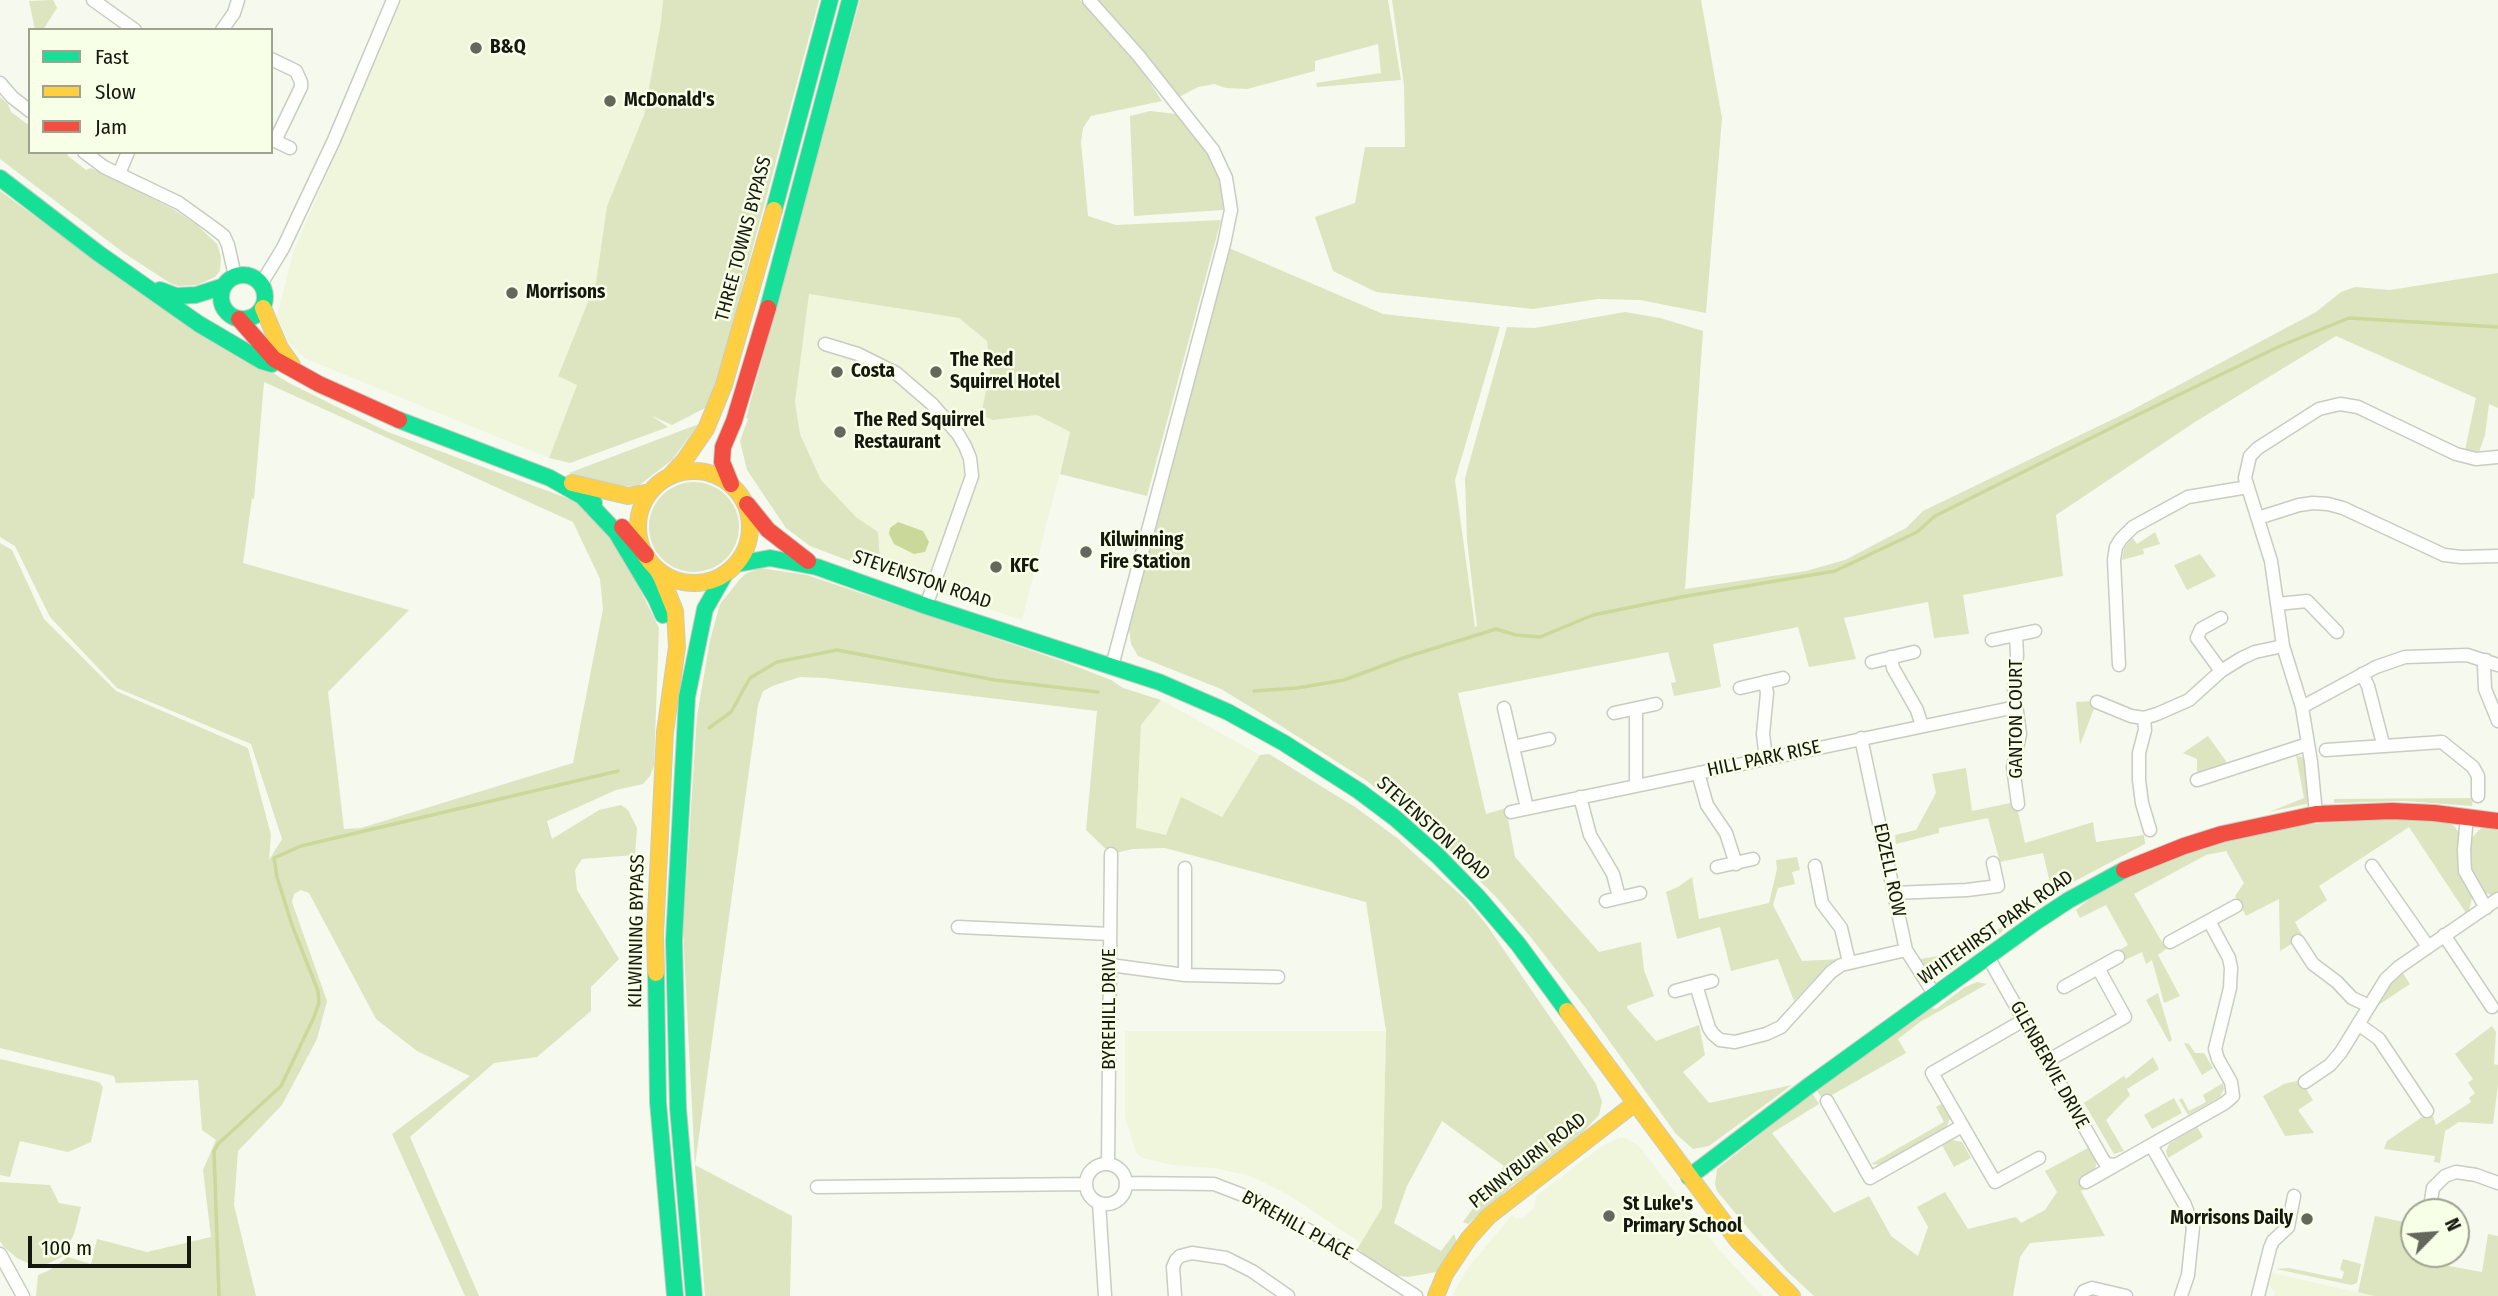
<!DOCTYPE html>
<style>
body{margin:0}
#map{position:relative;width:2498px;height:1296px;overflow:hidden;background:#f6f9ed;font-family:"Fira Sans Condensed",sans-serif}
canvas{display:block}
.legend{position:absolute;left:28px;top:28px;width:245px;height:126px;box-sizing:border-box;background:#f8ffe7;border:2px solid #9da390;margin:0;padding:9px 12px;list-style:none;font-size:21px;color:#15180e}
.legend li{display:flex;align-items:center;gap:14px;height:35px}
.legend b{width:35px;border:2px solid #9da390}
.north{position:absolute;left:2400px;top:1198px;width:70px;height:70px;box-sizing:border-box;background:#f8ffe7;border:2px solid #9da390;border-radius:50%;rotate:65deg;font-size:19px;font-weight:700;line-height:28px;text-align:center;color:#15180e}
.north::after{content:'';display:block;margin:auto;width:24px;height:32px;background:#64675c;clip-path:polygon(50% 0,100% 100%,50% 72%,0 100%)}
.scale{position:absolute;left:28px;top:1236px;width:163px;height:32px;box-sizing:border-box;border:4px solid #15180e;border-top:0;padding-left:9px;font-size:21px;line-height:24px;white-space:nowrap;color:#15180e;-webkit-text-stroke:5px #f8ffe7;paint-order:stroke}
</style>
<div id="map">
<canvas width="2498" height="1296"></canvas>
<ul class="legend">
<li><b style="height:9px;background:#16e098"></b>Fast</li>
<li><b style="height:9px;background:#ffcf43"></b>Slow</li>
<li><b style="height:9px;background:#f24e42"></b>Jam</li>
</ul>
<div class="north">N</div>
<div class="scale">100 m</div>
</div>
<script>
const ctx = document.querySelector('canvas').getContext('2d');
ctx.lineJoin = 'round';
function fill(path, color) {
  ctx.fillStyle = color;
  ctx.fill(path, 'evenodd');
}
function poly(rows) {
  const path = new Path2D();
  for (const r of rows) {
    if (r.length === 3) {
      path.moveTo(r[0] + r[2], r[1]);
      path.arc(r[0], r[1], r[2], 0, 2 * Math.PI);
      continue;
    }
    path.moveTo(r[0], r[1]);
    for (let i = 2; i < r.length; i += 2) path.lineTo(r[i], r[i + 1]);
  }
  return path;
}
function trace(path, color, width, dash) {
  ctx.strokeStyle = color;
  ctx.lineWidth = width;
  ctx.lineCap = dash ? 'butt' : 'round';
  ctx.setLineDash(dash || []);
  ctx.stroke(path);
}
function label(font, color, halo, rows, align = 'center') {
  ctx.font = font + ' "Fira Sans Condensed",sans-serif';
  ctx.lineWidth = 5;
  ctx.setLineDash([]);
  ctx.textBaseline = 'middle';
  ctx.strokeStyle = halo;
  ctx.fillStyle = color;
  for (const [text, x, y, turn = 0] of rows) {
    ctx.save();
    ctx.translate(x, y);
    ctx.rotate((+turn || 0) * Math.PI / 180);
    ctx.textAlign = isNaN(turn) ? turn : align;
    if (halo) ctx.strokeText(text, 0, 0);
    ctx.fillText(text, 0, 0);
    ctx.restore();
  }
}
const built = poly([
 [402,0,663,0,661,22,644,115,607,206,596,282,558,375,577,385,549,458,304,358,288,342,277,316,294,250],
 [809,293,959,318,987,341,990,371,981,415,994,420,1037,415,1070,432,1022,620,881,573,878,532,856,517,821,480,800,434,795,402],
 [1161,700,1260,755,1222,817,1166,835,1136,828,1141,725],
 [1125,1031,1386,1031,1382,1208,1361,1243,1289,1195,1251,1176,1214,1168,1173,1165,1142,1158,1136,1152,1125,1117],
 [1619,1138,1625,1138,1638,1145,1722,1253,1762,1296,1452,1296,1467,1269,1512,1215,1515,1218,1523,1218,1535,1207,1536,1196,1602,1146],
 [2272,1273,2374,1296,2274,1296,2275,1292,2269,1285]
]);
const green = poly([
 [53,0,57,8,43,30,35,30,29,1],
 [663,0,819,0,717,382,707,407,672,425,652,416,668,427,570,463,549,458,577,385,558,376,596,282,607,206,644,115,661,22],
 [860,0,1080,0,1140,68,1162,101,1091,116,1083,128,1081,142,1088,216,1116,225,1221,220,1147,496,1060,474,1070,432,1037,415,993,420,981,415,990,371,987,341,959,318,809,294,795,402,800,434,821,480,856,517,878,532,881,573,810,546,786,528,747,470,740,441,748,419,746,418],
 [1097,0,1388,0,1401,80,1317,87,1316,83,1381,73,1378,44,1315,61,1315,71,1247,89,1226,88,1214,84,1198,87,1179,97],
 [1392,0,1701,0,1722,118,1706,313,1640,300,1598,299,1533,309,1376,292,1333,271,1315,217,1355,203,1365,147,1405,147,1404,85],
 [0,97,8,104,11,112,30,126,30,152,66,152,68,156,86,170,91,168,173,209,197,225,217,244,221,257,220,271,215,277,197,285,178,286,170,283,124,253,0,159],
 [1150,111,1176,114,1202,146,1219,174,1224,194,1223,210,1134,216,1130,116],
 [0,191,110,270,289,383,388,432,575,501,616,541,659,628,654,766,650,776,643,784,616,790,547,821,552,839,599,810,621,805,628,810,637,828,635,855,582,859,575,870,577,890,619,959,591,987,591,1011,537,1057,494,1063,410,1137,479,1296,465,1296,392,1134,470,1076,417,1051,376,1019,309,893,301,890,294,894,292,902,327,1001,317,1039,282,1105,238,1151,234,1205,256,1296,36,1296,38,1275,48,1271,68,1257,91,1264,97,1239,147,1252,211,1237,203,1170,216,1140,202,1130,198,1080,116,1083,114,1076,0,1048,0,543,12,550,44,619,116,691,248,748,271,835,269,860,282,839,251,744,117,688,50,617,15,546,0,537],
 [264,382,573,522,600,579,603,609,573,763,361,828,344,829,328,692,409,610,243,563,252,498,254,500],
 [1229,248,1383,314,1500,327,1455,480,1475,627,1477,626,1467,540,1465,478,1507,327,1535,328,1625,312,1660,318,1703,331,1685,589,1806,571,1845,560,1906,528,1923,511,2130,411,2316,312,2341,292,2355,287,2390,290,2498,273,2498,408,2489,404,2485,435,2479,452,2465,450,2476,398,2336,336,2195,422,2056,515,2063,576,1963,595,1969,634,1934,638,1928,602,1844,618,1856,659,1809,667,1798,627,1713,644,1721,687,1674,696,1671,683,1676,682,1668,652,1458,693,1486,814,1506,808,1515,857,1599,952,1641,942,1644,970,1654,996,1627,1006,1627,1008,1656,1041,1699,1025,1705,1055,1683,1072,1709,1103,1792,1085,1709,1146,1693,1149,1676,1134,1585,1007,1529,935,1496,897,1438,839,1367,781,1267,717,1221,689,1138,656,1131,644,1129,629],
 [699,424,672,460,637,487,602,484,569,473],
 [694,527,45],
 [2155,532,2160,544,2143,549,2144,554,2122,560,2124,549,2132,537,2137,544],
 [2200,554,2216,576,2187,590,2174,565],
 [760,568,807,575,1062,661,1111,680,1123,688,1161,700,1141,725,1136,828,1166,835,1181,797,1222,817,1260,755,1269,754,1355,807,1397,838,1464,898,1486,924,1596,1084,1602,1102,1599,1115,1570,1146,1512,1186,1468,1224,1463,1222,1504,1166,1442,1121,1407,1186,1394,1223,1441,1251,1454,1234,1457,1243,1436,1272,1408,1277,1393,1275,1364,1256,1360,1250,1356,1251,1382,1208,1386,1031,1366,902,1165,848,1133,849,1111,854,1086,830,1097,711,824,678,800,677,775,685,763,691,758,705,695,1165,792,1216,790,1296,705,1296,695,1166,683,931,697,716,710,640,720,604,740,579,747,573],
 [2093,701,2095,706,2080,745,2076,702],
 [2208,736,2228,764,2197,772,2197,759,2183,753],
 [2296,755,2304,758,2311,794,2308,802,2306,804,2269,812,2304,798],
 [1966,768,1972,811,2010,803,2017,807,2025,843,2093,822,2096,842,2144,835,2145,844,2060,889,1943,975,1937,976,1931,974,1920,959,1968,951,2052,891,2043,853,2000,862,1988,818,1939,828,1939,833,1896,844,1895,835,1916,830,1936,793,1932,774],
 [2473,798,2472,806,2404,801,2334,803,2334,799],
 [2385,818,2450,823,2455,827,2460,835,2463,878,2472,898,2469,911,2466,913,2409,827,2319,886,2327,900,2295,922,2303,937,2280,951,2279,899,2246,916,2235,896,2244,883,2226,851,2206,855,2134,894,2166,949,2158,955,2180,996,2164,1003,2152,960,2146,964,2142,952,2123,961,2118,951,2128,945,2106,905,2080,918,2076,910,2099,891,2123,879,2203,847,2299,825],
 [2487,827,2498,828,2498,893,2491,895,2483,892,2476,883,2469,856,2471,839,2480,829],
 [1797,857,1800,870,1792,872,1795,884,1778,888,1773,905,1802,961,1840,959,1829,964,1794,1001,1778,959,1731,971,1720,927,1677,939,1666,892,1678,887,1692,877,1699,919,1769,903,1777,869,1776,860],
 [2402,972,2410,984,2377,1006,2395,978],
 [1977,982,1987,984,1920,1022,1898,1039,1906,1053,1823,1100,1816,1089,1928,1007,1936,1009,1965,987],
 [2158,993,2172,1040,2169,1042,2146,1000],
 [2492,1026,2496,1032,2494,1064,2498,1065,2498,1085,2493,1124,2459,1122,2445,1131,2440,1163,2434,1162,2435,1156,2384,1149,2387,1141,2431,1111,2436,1125,2471,1102,2469,1098,2475,1093,2468,1083,2473,1079,2455,1054],
 [2184,1043,2189,1044,2195,1053,2204,1053,2213,1068,2202,1075],
 [2153,1057,2159,1069,2127,1089,2130,1095,2106,1120,2124,1151,2114,1154,2084,1103,2124,1076,2126,1079],
 [0,1059,99,1082,103,1087,91,1142,68,1152,20,1141,10,1177,0,1175],
 [2301,1080,2313,1100,2298,1110,2314,1133,2285,1136,2263,1096,2284,1084],
 [2223,1083,2224,1089,2220,1097,2188,1115,2179,1100,2182,1098,2189,1111,2206,1102,2203,1095],
 [1812,1093,1819,1104,1772,1133,1834,1213,1869,1196,1891,1236,1918,1256,1928,1227,1917,1207,1945,1192,1968,1229,2016,1217,2021,1223,2045,1210,2057,1192,2045,1171,2090,1147,2095,1157,2096,1166,2086,1188,2081,1191,2105,1236,2030,1243,2020,1257,2013,1296,1814,1296,1787,1271,1752,1233,1717,1191,1715,1184,1717,1169],
 [2174,1098,2182,1113,2152,1129,2144,1115],
 [1943,1103,1950,1118,1946,1128,1882,1165,1871,1164,1944,1122,1936,1107],
 [2197,1127,2203,1137,2168,1158,2166,1151,2169,1144],
 [1952,1140,1962,1142,1971,1158,1954,1167,1942,1145],
 [0,1182,50,1185,59,1203,81,1207,74,1234,62,1257,47,1264,32,1265,17,1258,4,1247,0,1241],
 [2375,1216,2414,1224,2414,1254,2439,1254,2438,1264,2482,1272,2488,1234,2498,1236,2498,1296,2374,1296,2358,1292],
 [2343,1259,2361,1264,2357,1283,2351,1285,2276,1269,2289,1268,2342,1279,2344,1272,2340,1269]
]);
const water = poly([
 [898,522,923,531,929,542,925,552,914,554,894,544,889,534,890,528]
]);
const stream = poly([
 [1254,691,1297,688,1344,680,1403,658,1496,629,1516,635,1540,637,1593,615,1681,597,1835,571,1917,532,1935,516,2137,415,2280,346,2349,318,2498,327],
 [709,728,731,712,750,678,777,662,837,650,995,680,1098,692],
 [219,1296,214,1151,218,1144,281,1086,314,1017,319,1003,318,991,292,925,277,877,274,858,301,846,618,771]
]);
const street = poly([
 [93,0,135,30],
 [1089,0,1138,55,1213,150,1226,178,1231,210,1224,244,1112,666],
 [222,30,234,13,238,0],
 [271,59,296,71,301,82,301,87,275,141],
 [0,83,12,97,30,111],
 [271,139,290,148],
 [84,152,104,167,179,203,211,226,224,236,228,245,235,276],
 [119,174,128,152],
 [261,284,283,248,334,140,393,0],
 [825,344,858,354,896,373,932,404,958,434,965,446,970,458,972,476,926,606],
 [2258,518,2299,505,2313,503,2328,504,2343,508,2444,555,2461,557,2498,556],
 [2277,604,2307,601,2337,632],
 [2221,618,2201,629,2197,638,2221,671],
 [2016,635,2017,655,2014,689,2020,734,2013,767,2018,804],
 [1992,640,2035,631],
 [1891,657,1893,668,1917,710,1922,726],
 [2486,660,2484,665,2485,689,2498,721],
 [1872,662,1914,652],
 [2119,665,2114,560,2116,547,2121,539,2133,527,2188,497,2248,487],
 [2362,674,2368,686,2383,744],
 [1765,682,1767,693,1763,734,1766,758],
 [1740,688,1783,678],
 [2097,702,2131,716,2144,718],
 [2302,707,2376,667,2405,657,2467,655,2498,665],
 [1504,708,1527,808],
 [1636,709,1636,786],
 [1614,713,1656,704],
 [1861,738,1906,950,1935,995],
 [1513,747,1549,739],
 [2326,750,2442,742,2473,767,2478,776,2478,796],
 [1698,773,1707,805,1726,833,1736,864],
 [2197,780,2308,744],
 [1580,797,1590,835,1613,874,1619,897],
 [1511,812,2016,707],
 [2316,814,2311,762,2302,707,2283,646,2271,561,2245,478,2250,456,2258,448,2319,409,2340,404,2358,407,2456,454,2476,459,2498,457],
 [2467,816,2464,850,2465,871,2486,908],
 [2150,830,2142,803,2139,780,2139,753,2145,730,2144,718,2157,714,2189,700,2221,671,2242,658,2255,652,2283,646],
 [1815,866,1822,903,1841,928,1849,962],
 [2372,866,2427,945],
 [1717,867,1753,859],
 [1185,868,1185,975],
 [1894,893,1967,890,1998,886,1993,863],
 [1606,901,1640,893],
 [958,927,1110,934],
 [2444,935,2492,1007],
 [2298,941,2313,964,2337,982,2352,998,2369,1006],
 [2170,942,2236,906],
 [1988,957,2102,1158,2106,1164,2116,1165],
 [1110,965,1185,975,1278,977],
 [1696,985,1709,1028,1713,1034,1720,1040,1735,1042,1766,1034,1781,1027,1831,972,1841,965,1906,950],
 [2064,987,2118,957],
 [1675,991,1712,981],
 [2024,1020,1932,1073,1995,1182,2039,1158],
 [2358,1024,2379,1039,2427,1111],
 [2047,1061,2125,1017,2098,968],
 [2305,1082,2330,1065,2341,1052,2386,979,2399,967,2498,899],
 [1827,1101,1870,1178,1962,1126],
 [2151,1145,2185,1205,2193,1227,2188,1275,2181,1296],
 [1108,1164,1111,854],
 [1106,1184,20],
 [2086,1182,2225,1103,2233,1096,2231,1082,2218,1059,2215,1049,2230,988,2231,968,2229,958,2209,921],
 [1126,1183,1214,1184,1253,1199,1349,1253,1416,1296],
 [817,1187,1086,1184],
 [1099,1203,1105,1296],
 [2429,1212,2433,1188,2445,1176,2456,1172,2476,1175,2498,1183],
 [0,1254,23,1296],
 [1175,1296,1173,1267,1176,1260,1180,1256,1192,1253,1226,1258,1252,1271,1288,1296],
 [2081,1296,2084,1291,2092,1288,2126,1296],
 [2258,1296,2270,1248,2273,1241,2288,1227,2294,1196]
]);
const fast = poly([
 [0,178,98,253,199,324,262,361,272,364],
 [774,210,830,0],
 [243,297,22],
 [160,290,176,296,196,295,224,286],
 [768,308,850,0],
 [399,420,550,478,594,503],
 [582,496,616,532,656,599,663,615],
 [737,564,770,558,817,567,926,606,1159,682,1228,712,1284,743,1359,791,1395,818,1438,856,1478,897,1518,944,1567,1011],
 [656,973,658,1102,675,1296],
 [1689,1177,1810,1085,2037,921,2069,900,2124,870],
 [694,1296,678,1108,674,940,687,697,705,609,725,574]
]);
const slow = poly([
 [263,308,280,348,292,365],
 [694,527,56],
 [670,476,684,461,706,429,724,385,774,210],
 [572,483,628,496,650,492],
 [656,973,655,934,665,732,677,647,675,611,659,571],
 [1567,1011,1737,1240,1792,1296],
 [1436,1296,1445,1274,1469,1238,1489,1216,1634,1104]
]);
const jam = poly([
 [239,319,274,359,319,384,399,420],
 [731,484,722,462,723,447,734,421,768,308],
 [747,504,768,530,808,561],
 [622,527,646,555],
 [2124,870,2184,846,2222,834,2316,814,2392,811,2434,813,2498,821]
]);
const markers = [
 [476,48,7,"#64675c"],
 [610,101,7,"#64675c"],
 [512,293,7,"#64675c"],
 [837,372,7,"#64675c"],
 [936,372,7,"#64675c"],
 [840,432,7,"#64675c"],
 [1086,552,7,"#64675c"],
 [996,567,7,"#64675c"],
 [1609,1216,7,"#64675c"],
 [2307,1219,7,"#64675c"]
];
const poiNames = [
 ["B&Q",490,48],
 ["McDonald's",624,101],
 ["Morrisons",526,293],
 ["The Red",950,361],
 ["Squirrel Hotel",950,383],
 ["Costa",851,372],
 ["The Red Squirrel",854,421],
 ["Restaurant",854,443],
 ["Kilwinning",1100,541],
 ["Fire Station",1100,563],
 ["KFC",1010,567],
 ["St Luke's",1623,1205],
 ["Primary School",1623,1227],
 ["Morrisons Daily",2293,1219,"right"]
];
const streetNames = [
 ["THREE TOWNS BYPASS",744,239,-75],
 ["STEVENSTON ROAD",922,580,19],
 ["GANTON COURT",2017,719,-90],
 ["HILL PARK RISE",1764,759,-12],
 ["STEVENSTON ROAD",1433,829,42],
 ["EDZELL ROW",1889,870,78],
 ["WHITEHIRST PARK ROAD",1996,928,-35],
 ["KILWINNING BYPASS",637,931,-89],
 ["BYREHILL DRIVE",1110,1009,-90],
 ["GLENBERVIE DRIVE",2049,1065,61],
 ["PENNYBURN ROAD",1528,1161,-38],
 ["BYREHILL PLACE",1297,1226,29]
];
fill(built, '#eff6dc');
fill(green, '#dce5c0');
fill(water, '#cad99a');
trace(stream, '#cad99a', 3.5);
trace(street, '#c9ccc2', 15);
trace(fast, '#c9ccc2', 18);
trace(slow, '#c9ccc2', 18);
trace(jam, '#c9ccc2', 18);
trace(street, '#fefefc', 12);
trace(fast, '#16e098', 16);
trace(slow, '#ffcf43', 16);
trace(jam, '#f24e42', 16);
for (const [x, y, r, color] of markers) {
  const dot = new Path2D();
  dot.arc(x, y, r, 0, 2 * Math.PI);
  ctx.fillStyle = color;
  ctx.fill(dot);
  trace(dot, '#f8ffe7', 2.5);
}
label('bold 19px', '#15180e', '#f8ffe7', poiNames, 'left');
label('19px', '#15180e', '#f8ffe7', streetNames);
</script>
